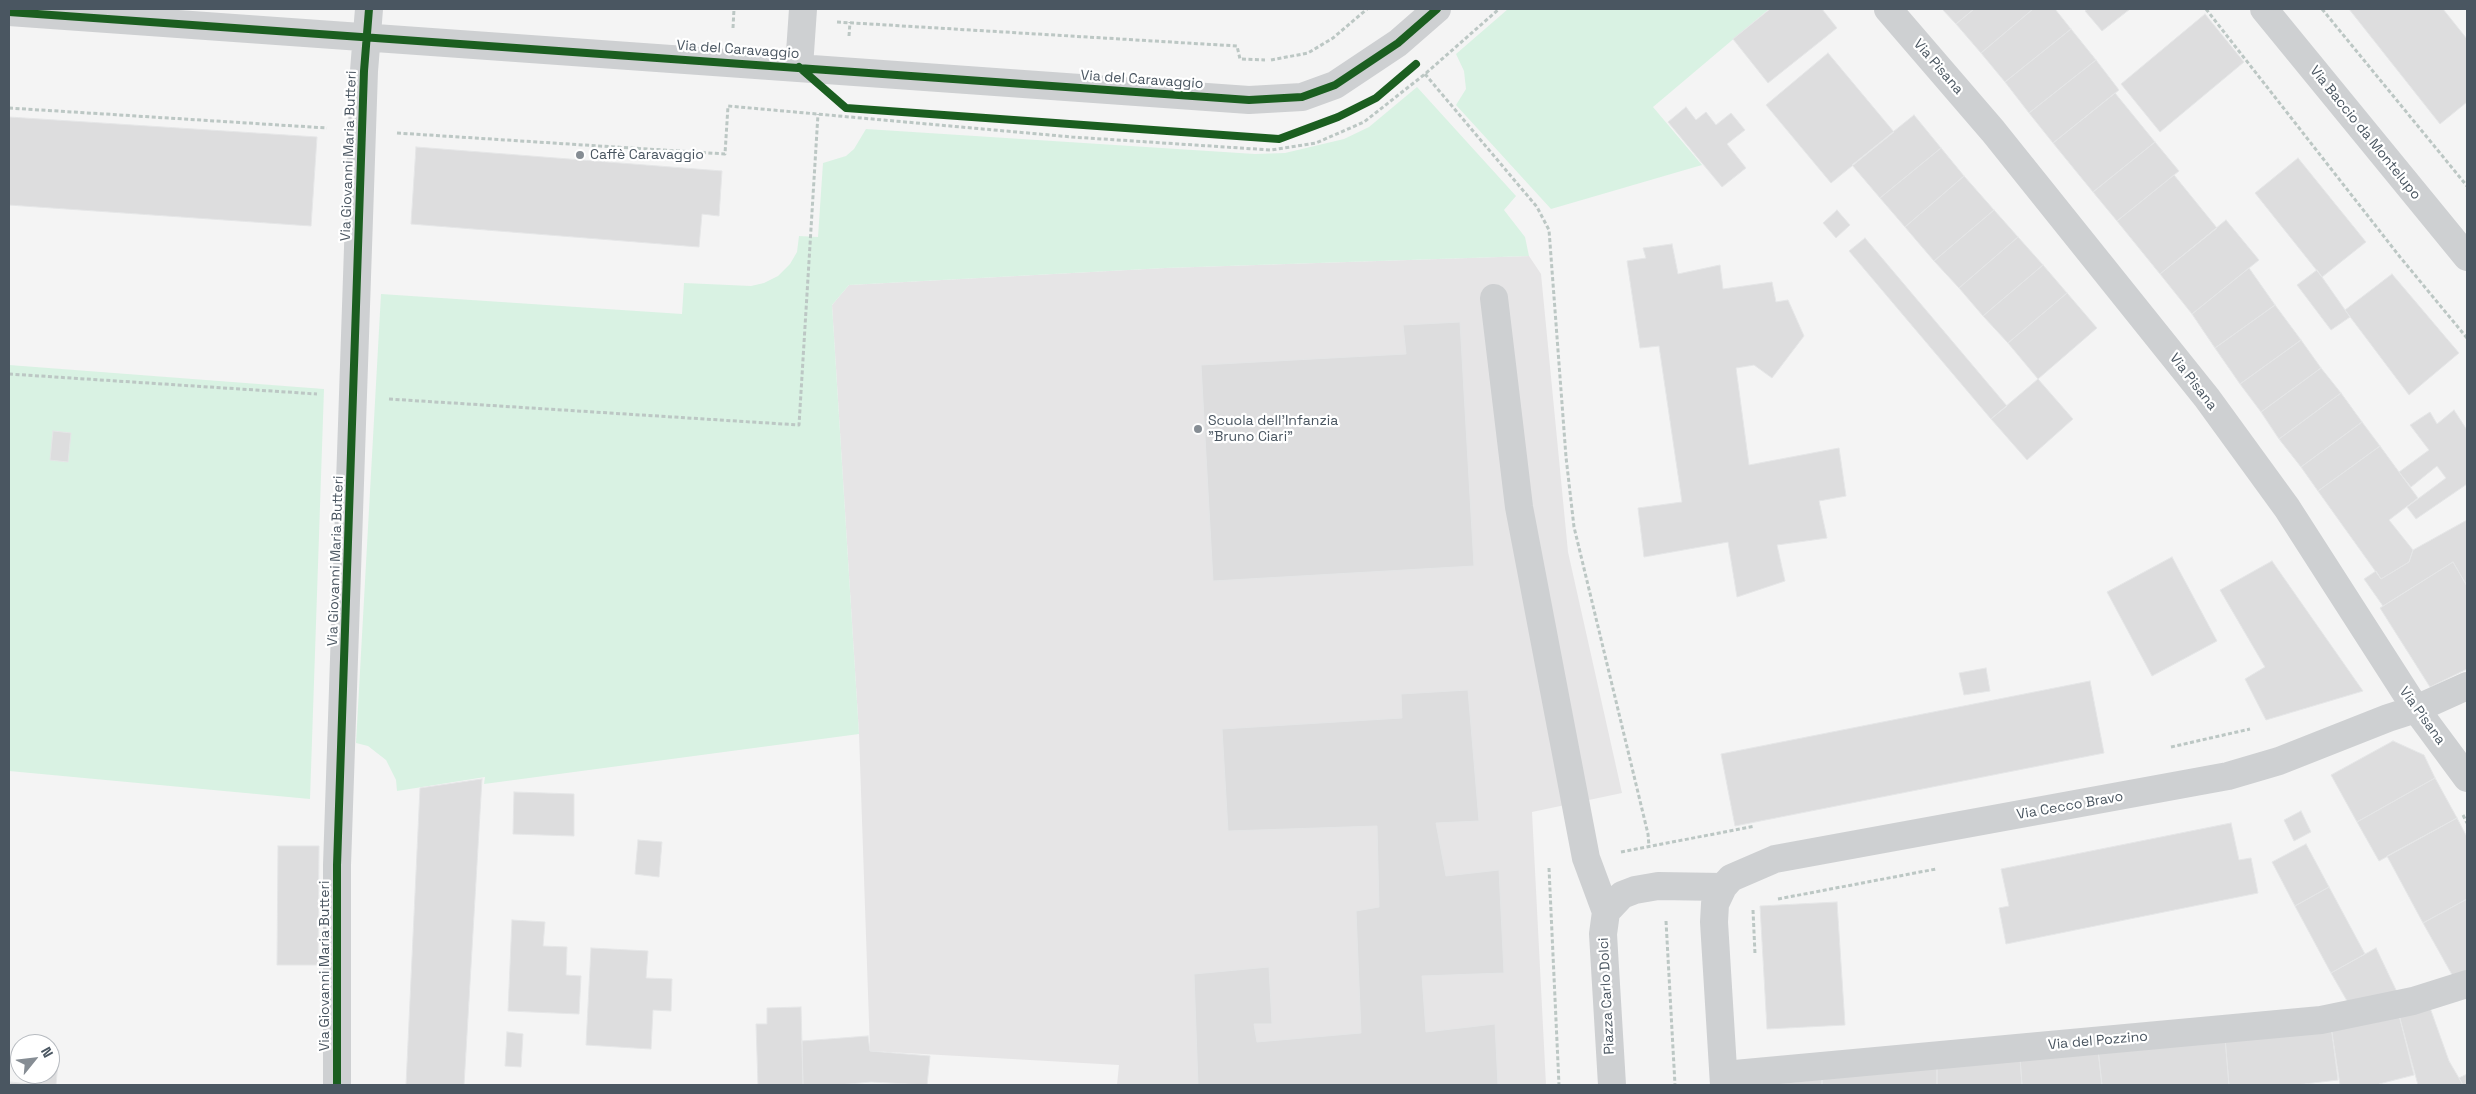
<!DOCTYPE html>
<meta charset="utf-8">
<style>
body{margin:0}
#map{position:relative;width:2476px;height:1094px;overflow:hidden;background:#f4f4f4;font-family:"Space Grotesk",sans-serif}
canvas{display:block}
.frame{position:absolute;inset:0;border:10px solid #4a5661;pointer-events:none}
.north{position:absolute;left:10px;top:1034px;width:50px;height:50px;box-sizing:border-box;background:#fff;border:1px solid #b7bbc0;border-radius:50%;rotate:61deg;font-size:14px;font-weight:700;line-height:20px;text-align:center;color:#4a5661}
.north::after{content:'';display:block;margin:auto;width:18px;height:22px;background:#868d94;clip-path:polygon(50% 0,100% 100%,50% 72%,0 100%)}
</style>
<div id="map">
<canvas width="2476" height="1094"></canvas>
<div class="frame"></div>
<div class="north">N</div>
</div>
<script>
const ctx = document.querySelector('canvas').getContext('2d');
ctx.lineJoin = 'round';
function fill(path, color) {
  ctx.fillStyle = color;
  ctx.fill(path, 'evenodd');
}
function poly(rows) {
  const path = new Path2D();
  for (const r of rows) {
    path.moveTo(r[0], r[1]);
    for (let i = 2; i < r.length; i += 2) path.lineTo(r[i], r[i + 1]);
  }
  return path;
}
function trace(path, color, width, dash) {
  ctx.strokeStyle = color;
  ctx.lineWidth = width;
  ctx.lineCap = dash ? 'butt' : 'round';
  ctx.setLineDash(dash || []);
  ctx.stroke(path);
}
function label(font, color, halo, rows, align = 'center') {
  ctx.font = font + ' "Space Grotesk",sans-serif';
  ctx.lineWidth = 4.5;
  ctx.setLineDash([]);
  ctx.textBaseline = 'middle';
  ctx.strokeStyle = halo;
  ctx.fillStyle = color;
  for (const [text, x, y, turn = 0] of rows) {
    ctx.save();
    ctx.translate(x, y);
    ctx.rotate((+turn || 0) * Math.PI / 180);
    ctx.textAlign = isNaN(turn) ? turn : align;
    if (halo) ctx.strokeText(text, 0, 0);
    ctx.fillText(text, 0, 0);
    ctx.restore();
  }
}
const education = poly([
 [1529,256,1541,274,1568,552,1622,793,1532,812,1546,1085,1117,1085,1119,1065,870,1051,859,734,832,305,849,285,1165,268]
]);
const green = poly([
 [1508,9,1769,9,1653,107,1702,165,1551,209,1456,105,1466,89,1464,71,1456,54],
 [1417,87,1516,196,1504,210,1525,237,1529,256,1165,268,849,285,832,305,859,734,484,784,485,777,397,791,396,780,386,760,368,746,356,743,381,294,682,314,684,283,751,286,764,283,778,276,790,264,797,252,799,236,818,237,823,163,846,156,854,149,866,129,1255,154,1285,153,1344,139,1369,127],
 [9,365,324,389,310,799,9,771]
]);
const building = poly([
 [1770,9,1822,9,1837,28,1768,83,1733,39,1770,9],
 [1942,9,1974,9,1956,24,1942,9],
 [1974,9,2033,9,1981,53,1956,24,1974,9],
 [2033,9,2055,9,2071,29,2005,82,1981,53,2033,9],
 [2088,9,2130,9,2102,31,2085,11,2088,9],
 [2349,9,2443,9,2467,39,2467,102,2440,124,2349,9],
 [2205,14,2244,62,2160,132,2121,84,2205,14],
 [2071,29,2096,60,2029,113,2005,82,2071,29],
 [1828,53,1894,132,1831,183,1766,105,1828,53],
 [2096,60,2119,90,2053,143,2029,113,2096,60],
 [2115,93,2155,142,2093,192,2053,143,2115,93],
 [1686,107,1696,120,1706,112,1716,125,1731,113,1745,130,1727,144,1746,168,1722,187,1668,122,1686,107],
 [1914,115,1941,148,1880,198,1852,165,1914,115],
 [9,117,317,137,311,226,9,205,9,117],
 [2155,142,2179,171,2117,221,2093,192,2155,142],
 [416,147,722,171,719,216,702,214,699,247,411,224,416,147],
 [1941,148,1964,176,1905,227,1880,198,1941,148],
 [2298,158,2366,242,2322,277,2255,193,2298,158],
 [2174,175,2217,228,2160,274,2117,221,2174,175],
 [1964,176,1994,210,1934,261,1905,227,1964,176],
 [1837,210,1850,225,1836,238,1823,223,1837,210],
 [1994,210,2018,237,1959,288,1934,261,1994,210],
 [2226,220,2259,260,2192,314,2160,274,2226,220],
 [2018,237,2043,265,1983,316,1959,288,2018,237],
 [1865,238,2007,406,1991,419,1849,251,1865,238],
 [1672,244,1678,274,1720,265,1723,289,1772,282,1776,302,1788,300,1804,336,1772,378,1754,365,1736,368,1749,465,1839,448,1846,496,1819,501,1827,538,1777,545,1785,581,1737,597,1728,542,1644,557,1638,508,1682,502,1659,346,1640,348,1627,261,1646,258,1643,248,1672,244],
 [2043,265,2067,293,2008,343,1983,316,2043,265],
 [2249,268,2275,305,2215,348,2192,314,2249,268],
 [2317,270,2350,317,2331,330,2297,285,2317,270],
 [2392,274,2459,353,2409,395,2345,310,2392,274],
 [2067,293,2097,328,2038,379,2008,343,2067,293],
 [2275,305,2301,340,2240,384,2215,348,2275,305],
 [1460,322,1474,566,1213,581,1201,365,1406,354,1403,325,1460,322],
 [2301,340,2321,368,2261,412,2240,384,2301,340],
 [2321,368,2341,393,2279,439,2261,412,2321,368],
 [2038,379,2073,419,2027,460,1991,419,2038,379],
 [2341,393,2362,422,2301,467,2279,439,2341,393],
 [2454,410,2467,430,2467,484,2416,519,2407,507,2446,478,2437,466,2411,487,2399,472,2429,450,2410,425,2430,412,2437,424,2454,410],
 [2362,422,2380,446,2318,491,2301,467,2362,422],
 [53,431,71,433,68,462,50,460,53,431],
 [2380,446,2418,498,2389,520,2413,550,2409,562,2381,579,2318,491,2380,446],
 [2467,520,2467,586,2453,562,2383,606,2364,579,2376,571,2381,579,2409,562,2413,550,2467,520],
 [2172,557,2217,641,2152,676,2107,592,2172,557],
 [2272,561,2363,691,2266,720,2245,679,2265,667,2220,590,2272,561],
 [2453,562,2467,586,2467,669,2430,687,2380,608,2453,562],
 [1986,668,1990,691,1964,695,1959,673,1986,668],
 [2090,681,2104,753,1735,826,1721,754,2090,681],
 [1468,690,1479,821,1436,823,1446,876,1499,870,1504,973,1422,976,1426,1032,1495,1024,1498,1085,1198,1085,1194,974,1269,967,1272,1024,1254,1024,1257,1042,1361,1033,1356,911,1379,907,1377,826,1228,831,1222,729,1402,718,1401,694,1468,690],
 [2393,741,2424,755,2435,778,2357,822,2331,775,2393,741],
 [2435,778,2457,818,2379,861,2357,822,2435,778],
 [482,779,464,1085,406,1085,420,788,482,779],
 [514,792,574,794,574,836,513,834,514,792],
 [2301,811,2311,832,2294,841,2284,820,2301,811],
 [2457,818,2467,837,2467,899,2423,923,2387,856,2457,818],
 [2231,823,2239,860,2251,858,2258,893,2006,944,1999,908,2009,906,2001,869,2231,823],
 [638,840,662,842,659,877,635,874,638,840],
 [2306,844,2329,887,2295,906,2272,862,2306,844],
 [278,846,319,846,318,965,277,965,278,846],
 [2329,887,2365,954,2331,973,2295,906,2329,887],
 [2467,899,2467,974,2455,980,2423,923,2467,899],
 [1837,902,1845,1025,1767,1029,1760,906,1837,902],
 [512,920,545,922,543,946,567,947,566,975,581,976,579,1014,508,1011,512,920],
 [591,948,648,951,646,978,672,979,671,1011,653,1010,651,1049,586,1045,591,948],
 [2376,948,2397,992,2350,1006,2331,973,2376,948],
 [2429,1005,2449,1061,2463,1085,2418,1085,2398,1011,2429,1005],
 [801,1007,803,1085,758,1085,756,1024,767,1024,767,1008,801,1007],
 [2398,1011,2414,1075,2379,1084,2379,1085,2340,1085,2331,1026,2398,1011],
 [2331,1026,2338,1080,2296,1085,2229,1085,2225,1038,2331,1026],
 [507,1032,523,1034,521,1067,505,1066,507,1032],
 [868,1036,870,1051,930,1056,927,1085,871,1082,838,1085,803,1085,802,1041,868,1036],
 [2225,1038,2229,1085,2102,1085,2098,1050,2225,1038],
 [50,1049,59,1050,56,1085,10,1085,10,1082,30,1084,31,1074,50,1074,50,1049],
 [2098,1050,2102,1085,2022,1085,2020,1058,2098,1050],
 [2020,1058,2022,1085,1937,1085,1937,1067,2020,1058],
 [1937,1067,1937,1085,1822,1085,1822,1079,1937,1067],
 [2467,1074,2467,1085,2463,1085,2459,1078,2467,1074],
 [1822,1079,1822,1085,1766,1085,1822,1079]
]);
const path = poly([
 [2206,9,2400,257,2467,338],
 [2322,9,2467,186],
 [837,22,1237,46,1240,59,1265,60],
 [733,28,734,9],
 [849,36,850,22],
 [1271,60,1308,53,1333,38,1367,9],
 [1425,74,1537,207,1549,230,1566,457,1574,527,1648,834,1649,846],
 [9,108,327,128],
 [397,133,725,154,728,106,1072,137,1271,150,1316,143,1364,122,1425,74,1499,9],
 [9,374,317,394],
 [389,399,799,425,818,114],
 [2171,747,2250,729],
 [2463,815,2467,823],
 [1621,852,1755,826],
 [1549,868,1559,1085],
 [1778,899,1936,869],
 [1753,910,1755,954],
 [1666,921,1675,1085]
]);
const minor = poly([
 [1888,9,1993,131,2207,398,2287,508,2416,709,2467,778],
 [2264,9,2467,257],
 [9,12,1249,100,1302,97,1335,85,1398,43,1437,9],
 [799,67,803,9],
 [1494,298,1519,507,1586,858,1606,912],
 [1724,1075,2321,1020,2413,1001,2467,984],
 [337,1085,337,865,364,71,369,9],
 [1612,1085,1603,934,1606,912,1622,895,1635,890,1658,886,1723,887],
 [1724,1085,1714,922,1715,904,1723,887,1731,878,1775,859,2228,776,2279,761,2388,718,2416,709,2467,686]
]);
const cycleway = poly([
 [9,12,1249,100,1302,97,1335,85,1398,43,1437,9],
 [799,67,846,108,1279,139,1338,117,1376,98,1416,64],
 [337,1085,337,865,364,71,369,9]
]);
const markers = [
 [580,155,5,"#868d94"],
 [1198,429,5,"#868d94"]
];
const streetNames = [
 ["Via del Caravaggio",738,50,4],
 ["Via Pisana",1938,67,49],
 ["Via del Caravaggio",1142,80,4],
 ["Via Baccio da Montelupo",2365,133,51],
 ["Via Giovanni Maria Butteri",349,156,-88],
 ["Via Pisana",2193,382,52],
 ["Via Giovanni Maria Butteri",336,561,-88],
 ["Via Pisana",2422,716,54],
 ["Via Cecco Bravo",2070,806,-10],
 ["Via Giovanni Maria Butteri",325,966,-90],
 ["Piazza Carlo Dolci",1607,996,-93],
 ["Via del Pozzino",2098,1041,-5]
];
const poiNames = [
 ["Caffè Caravaggio",590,155],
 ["Scuola dell'Infanzia",1208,421],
 ["\"Bruno Ciari\"",1208,437]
];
fill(education, '#e6e5e6');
fill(green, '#d9f2e3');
fill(building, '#ddddde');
trace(building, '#e5e6e7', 1);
trace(path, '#bcc7c4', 3, [4, 2.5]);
trace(minor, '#ced0d2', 28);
trace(cycleway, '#1b5e20', 8);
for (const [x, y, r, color] of markers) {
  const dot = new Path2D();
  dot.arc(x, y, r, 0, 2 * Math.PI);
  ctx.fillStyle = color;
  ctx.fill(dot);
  trace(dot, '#fff', 2);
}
label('14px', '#4a5661', '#fff', streetNames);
label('14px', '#4a5661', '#fff', poiNames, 'left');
</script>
